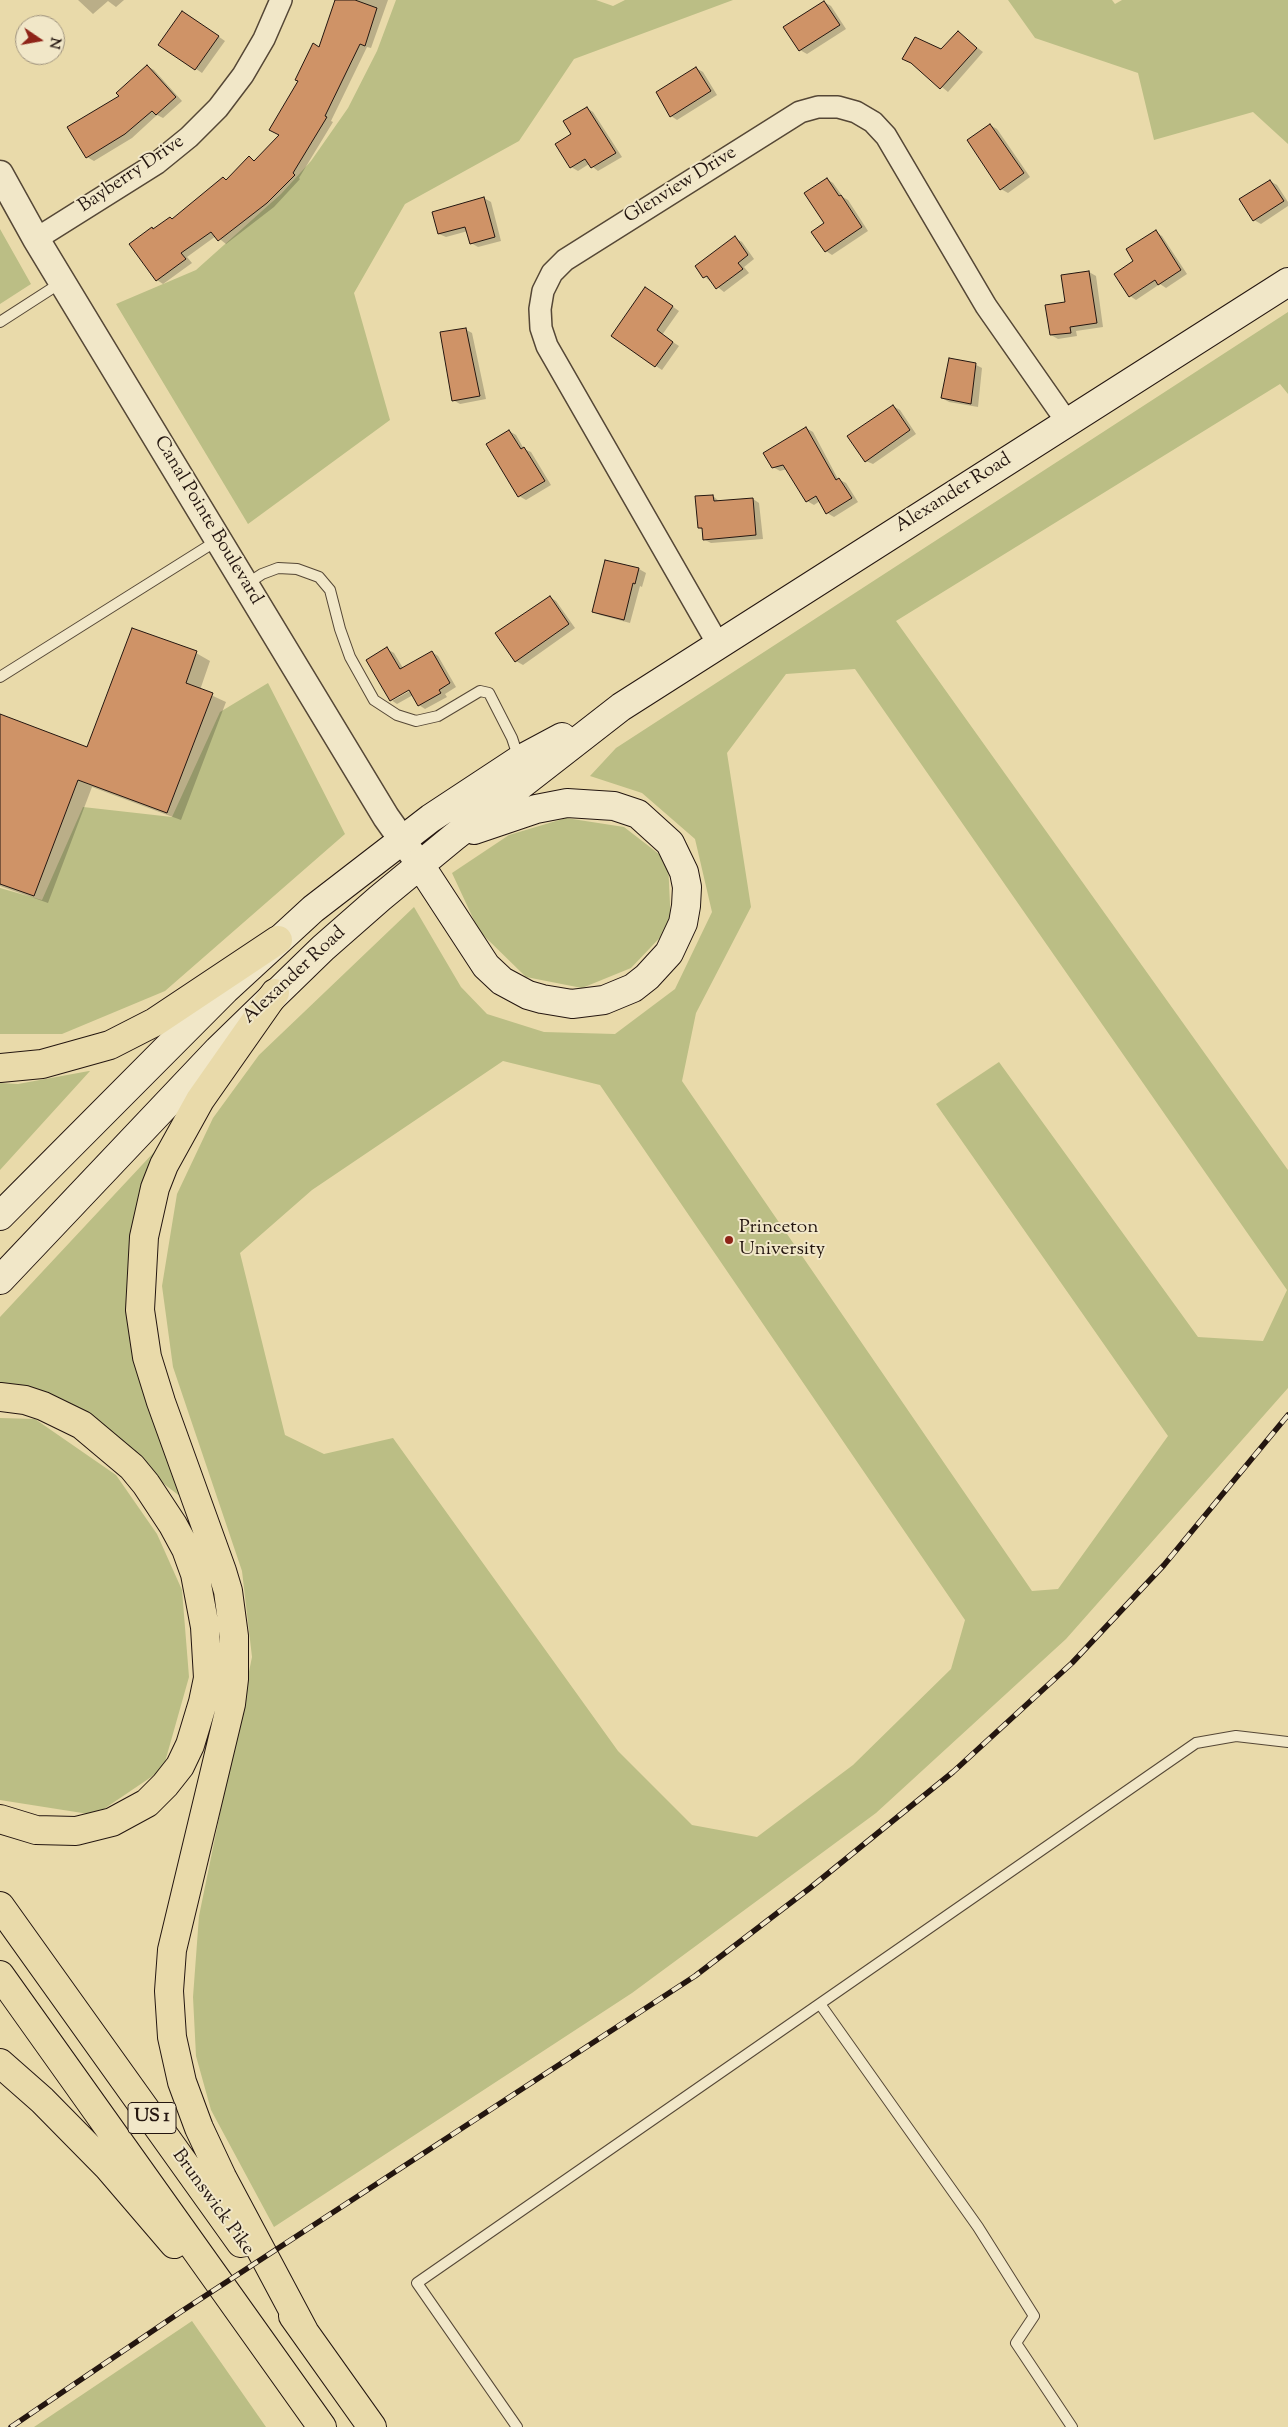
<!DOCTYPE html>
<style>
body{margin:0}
#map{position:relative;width:1288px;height:2427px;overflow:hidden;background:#e9daaa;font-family:"Sorts Mill Goudy",serif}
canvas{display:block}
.north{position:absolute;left:15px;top:15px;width:50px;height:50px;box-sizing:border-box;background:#f1e7c8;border:1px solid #9f937e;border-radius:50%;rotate:102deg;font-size:14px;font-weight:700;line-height:20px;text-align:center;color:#241610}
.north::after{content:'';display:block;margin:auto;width:18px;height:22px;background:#8f2418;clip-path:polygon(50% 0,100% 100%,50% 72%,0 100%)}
</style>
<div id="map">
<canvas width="1288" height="2427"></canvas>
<div class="north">N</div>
</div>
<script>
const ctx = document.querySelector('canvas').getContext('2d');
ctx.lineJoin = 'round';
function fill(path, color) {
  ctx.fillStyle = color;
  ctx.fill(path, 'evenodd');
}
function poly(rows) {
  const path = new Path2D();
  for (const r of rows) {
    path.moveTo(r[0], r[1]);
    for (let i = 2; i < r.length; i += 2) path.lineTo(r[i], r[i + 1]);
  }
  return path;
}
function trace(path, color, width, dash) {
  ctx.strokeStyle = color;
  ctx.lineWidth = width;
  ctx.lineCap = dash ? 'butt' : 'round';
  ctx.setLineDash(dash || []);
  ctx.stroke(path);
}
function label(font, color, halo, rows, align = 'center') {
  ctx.font = font + ' "Sorts Mill Goudy",serif';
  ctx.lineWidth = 4;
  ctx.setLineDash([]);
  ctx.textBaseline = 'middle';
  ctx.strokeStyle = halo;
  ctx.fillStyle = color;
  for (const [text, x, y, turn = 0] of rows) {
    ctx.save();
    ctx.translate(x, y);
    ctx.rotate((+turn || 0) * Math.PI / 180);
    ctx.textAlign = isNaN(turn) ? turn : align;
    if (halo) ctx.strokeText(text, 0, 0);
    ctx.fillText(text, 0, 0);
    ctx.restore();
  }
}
const green = poly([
 [396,0,596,0,613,6,625,0,733,0,574,59,519,141,405,204,354,293,390,420,248,524,116,304,196,270,281,194,311,161,348,108,377,51],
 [1008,0,1112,0,1115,4,1122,0,1288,0,1288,144,1253,112,1154,140,1138,73,1035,38],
 [0,229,31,284,0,304],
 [1288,312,1288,394,1280,384,896,621,1288,1170,1288,1388,1066,1639,876,1813,632,1993,274,2227,211,2110,196,2056,193,1997,199,1916,252,1657,242,1571,173,1367,162,1286,177,1194,213,1118,259,1055,414,907,461,987,487,1014,544,1032,615,1034,675,989,712,912,695,839,642,793,590,776,616,748],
 [855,669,1287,1290,1263,1341,1198,1337,999,1062,936,1104,1168,1436,1058,1589,1032,1591,682,1081,696,1013,751,907,727,753,786,674],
 [503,1061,600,1085,965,1620,951,1669,853,1765,757,1837,692,1825,618,1751,393,1438,324,1454,285,1435,240,1253,312,1190],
 [268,683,345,834,165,991,62,1034,0,1034,0,888,42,900,83,807,172,817,220,712],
 [566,818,624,827,668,861,671,926,631,968,582,988,526,977,479,931,452,873,509,835],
 [89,1071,90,1071,0,1170,0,1083,18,1084],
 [156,1150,127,1320,181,1497,48,1395,0,1388,0,1317],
 [0,1418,35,1419,116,1475,157,1534,182,1590,189,1677,163,1769,95,1815,0,1800],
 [192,2321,266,2427,34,2427]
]);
const shadow = poly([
 [78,0,124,0,116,7,108,1,93,14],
 [336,0,388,0,371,48,367,47,331,121,333,122,299,178,300,179,274,207,226,244,216,236,187,257,192,263,163,284,157,280,154,230,173,219,223,178,227,181,249,158,255,162,280,135,320,48],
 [824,2,831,6,846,29,807,54,800,50,785,27],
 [189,16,225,41,202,73,160,44],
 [958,33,983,52,948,92,914,64,941,51],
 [147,66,154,70,182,101,163,118,157,115,132,138,94,161,87,157,120,96],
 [696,68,703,72,717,95,677,120,671,116],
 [587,108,593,112,622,157,598,171,589,164,578,171,571,167,572,134],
 [990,125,997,129,1030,177,1008,193,1001,189],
 [827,179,833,183,843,197,848,200,868,231,832,255,826,251],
 [1270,181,1277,185,1288,202,1288,206,1261,224,1254,220],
 [484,198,491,202,501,241,478,247,471,243,468,231,446,237,439,234],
 [1156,232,1162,236,1187,274,1166,288,1160,284,1136,300,1130,296,1135,261],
 [735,238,742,242,754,259,744,267,749,273,724,292,706,278,712,273,711,271,705,277,697,266],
 [1089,272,1096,276,1103,327,1076,331,1077,336,1058,339,1051,335,1066,303],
 [652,292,679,311,662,335,679,346,662,370,656,366],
 [465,329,472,333,486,399,460,404,453,400],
 [976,365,982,368,978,407,949,402,942,398],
 [893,406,900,410,916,434,873,464,866,461],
 [806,428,813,432,838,479,846,483,858,502,834,517,827,513,820,501,814,505,807,501,787,469,780,471,773,467],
 [509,431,516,435,524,449,531,452,551,485,526,500,519,496,488,444],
 [713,496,720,502,753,499,759,503,763,539,711,543,705,540,704,530,699,528],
 [606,561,639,569,646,573,642,587,640,586,630,623,600,615,594,612],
 [550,597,556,601,575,628,523,665,516,661],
 [132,629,196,653,210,661,200,690,226,702,181,820,92,787,48,903,0,886,0,715,88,749],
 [387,649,394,653,403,668,432,652,438,656,456,687,445,694,447,697,425,709,419,705,413,695,397,704,391,700],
 [414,686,415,688,392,701,392,698]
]);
const building = poly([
 [335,0,355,0,377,8,365,46,360,44,325,116,327,117,293,173,295,175,267,203,218,241,211,232,181,253,186,259,156,281,129,244,152,227,153,229,170,217,172,219,223,177,226,180,249,156,254,161,279,135,269,130,298,81,295,80,313,43,319,47,335,0],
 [824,1,840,25,799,51,783,27,824,1],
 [182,11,219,36,195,70,158,45,182,11],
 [958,31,977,48,940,89,911,63,902,59,915,37,941,49,958,31],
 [147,65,176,97,156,115,152,111,125,134,86,158,67,127,119,96,116,93,147,65],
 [696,67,711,91,670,117,656,92,696,67],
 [587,107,616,153,591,168,585,159,570,168,555,144,571,134,563,121,587,107],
 [990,124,1024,173,1000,190,967,140,990,124],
 [827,178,839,196,841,195,862,227,825,252,811,232,824,223,804,193,827,178],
 [1270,180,1284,201,1253,221,1239,199,1270,180],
 [484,197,495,237,470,244,465,227,438,234,432,212,484,197],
 [1156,230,1181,270,1158,285,1155,280,1129,297,1114,274,1133,261,1126,249,1156,230],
 [735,236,748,255,738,263,743,269,716,289,707,276,703,278,695,266,735,236],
 [1089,271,1097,323,1070,327,1071,333,1050,335,1045,305,1065,302,1061,275,1089,271],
 [645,287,673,306,657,330,673,342,655,367,611,336,645,287],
 [466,328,480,396,452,401,440,332,466,328],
 [949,358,976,363,971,404,941,398,949,358],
 [893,405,910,430,865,462,847,436,893,405],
 [806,427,836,480,839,478,852,498,826,514,816,496,806,502,783,465,772,468,763,453,806,427],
 [509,430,521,449,524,447,545,481,518,497,486,444,509,430],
 [713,495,714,501,753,498,756,535,703,540,702,528,698,528,695,496,713,495],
 [605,560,639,568,635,584,633,583,624,620,592,612,605,560],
 [550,596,569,624,515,662,495,633,550,596],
 [132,628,197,651,186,683,213,693,167,813,78,780,34,896,0,884,0,714,87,747,132,628],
 [387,647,400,669,432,651,450,683,439,690,441,693,418,706,409,690,390,701,366,660,387,647]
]);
const service = poly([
 [0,322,62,282],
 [247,584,262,574,278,568,297,569,319,577,330,590,340,629,350,657,374,700,397,715,416,721,438,716,480,691,489,693,512,738,519,759],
 [0,677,218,540],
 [820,2004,978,2227,1034,2316,1016,2343,1072,2427],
 [517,2427,417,2283,1196,1743,1236,1736,1288,1742]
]);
const minor = poly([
 [36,239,157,163,189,137,218,108,243,75,264,39,281,0],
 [718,644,547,346,541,328,540,309,543,291,552,273,565,260,800,112,818,107,838,107,856,112,873,122,886,136,986,306,1067,422]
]);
const tertiary = poly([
 [0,174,36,239,386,817,420,865]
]);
const secondary = poly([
 [420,865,486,966,502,981,528,995,542,999,572,1004,604,1000,633,988,647,977,669,953,683,923,686,906,687,887,684,872,670,843,638,814,614,806,567,803,536,809,474,830],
 [0,1216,225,990,313,909,431,818,519,760,562,737],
 [0,1280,218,1050,323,948,380,898,454,837,621,707,1288,282]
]);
const trunk = poly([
 [275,993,200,1100,164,1165,155,1188,144,1237,140,1310,147,1357,161,1402,222,1571,228,1591,234,1636,234,1679,231,1704,172,1950,169,1991,172,2037,182,2082,199,2128,222,2177,304,2331],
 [0,1068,42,1064,110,1045,155,1022,278,940],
 [0,1397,25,1400,43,1406,82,1425,132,1467,146,1484,173,1525,186,1549,195,1574,205,1627,208,1678,203,1702,190,1745,180,1766,165,1785,147,1803,112,1822,76,1831,36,1830,0,1819],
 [0,1906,241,2243],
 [0,1975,322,2427],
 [0,2063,42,2100,108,2167,174,2244],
 [293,2316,372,2427]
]);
const rail = poly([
 [11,2427,182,2311,695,1976,810,1888,953,1772,1072,1663,1164,1565,1288,1415]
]);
const markers = [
 [729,1240,5,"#8f2418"]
];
const shields = [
 [152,2118,48]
];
const shieldNames = [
 ["US 1",152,2118]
];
const streetNames = [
 ["Bayberry Drive",132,175,-34],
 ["Glenview Drive",681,186,-32],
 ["Alexander Road",954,494,-32],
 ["Canal Pointe Boulevard",207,521,59],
 ["Alexander Road",295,976,-43],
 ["Brunswick Pike",212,2203,54]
];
const poiNames = [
 ["Princeton",739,1229],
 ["University",739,1251]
];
fill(green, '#bbbe85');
fill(shadow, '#0003');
fill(building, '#cf9367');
trace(building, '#241610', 1);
trace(service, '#554736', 12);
trace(minor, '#554736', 24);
trace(tertiary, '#554736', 29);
trace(secondary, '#241610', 30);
trace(trunk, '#241610', 30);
trace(service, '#f1e7c8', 10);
trace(minor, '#f1e7c8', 21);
trace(tertiary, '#f1e7c8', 26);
trace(secondary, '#f1e7c8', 28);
trace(trunk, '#e9daaa', 28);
trace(rail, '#241610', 5.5);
trace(rail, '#f1e7c8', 4, [11]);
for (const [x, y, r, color] of markers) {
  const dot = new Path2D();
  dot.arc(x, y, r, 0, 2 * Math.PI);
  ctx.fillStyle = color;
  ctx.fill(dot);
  trace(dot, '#f1e7c8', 2);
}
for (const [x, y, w] of shields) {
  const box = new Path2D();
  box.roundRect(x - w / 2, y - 15.5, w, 31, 4);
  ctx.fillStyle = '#f1e7c8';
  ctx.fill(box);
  trace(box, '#241610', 1);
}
label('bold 18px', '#241610', null, shieldNames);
label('19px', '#241610', '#f1e7c8', streetNames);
label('19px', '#241610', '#f1e7c8', poiNames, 'left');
</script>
